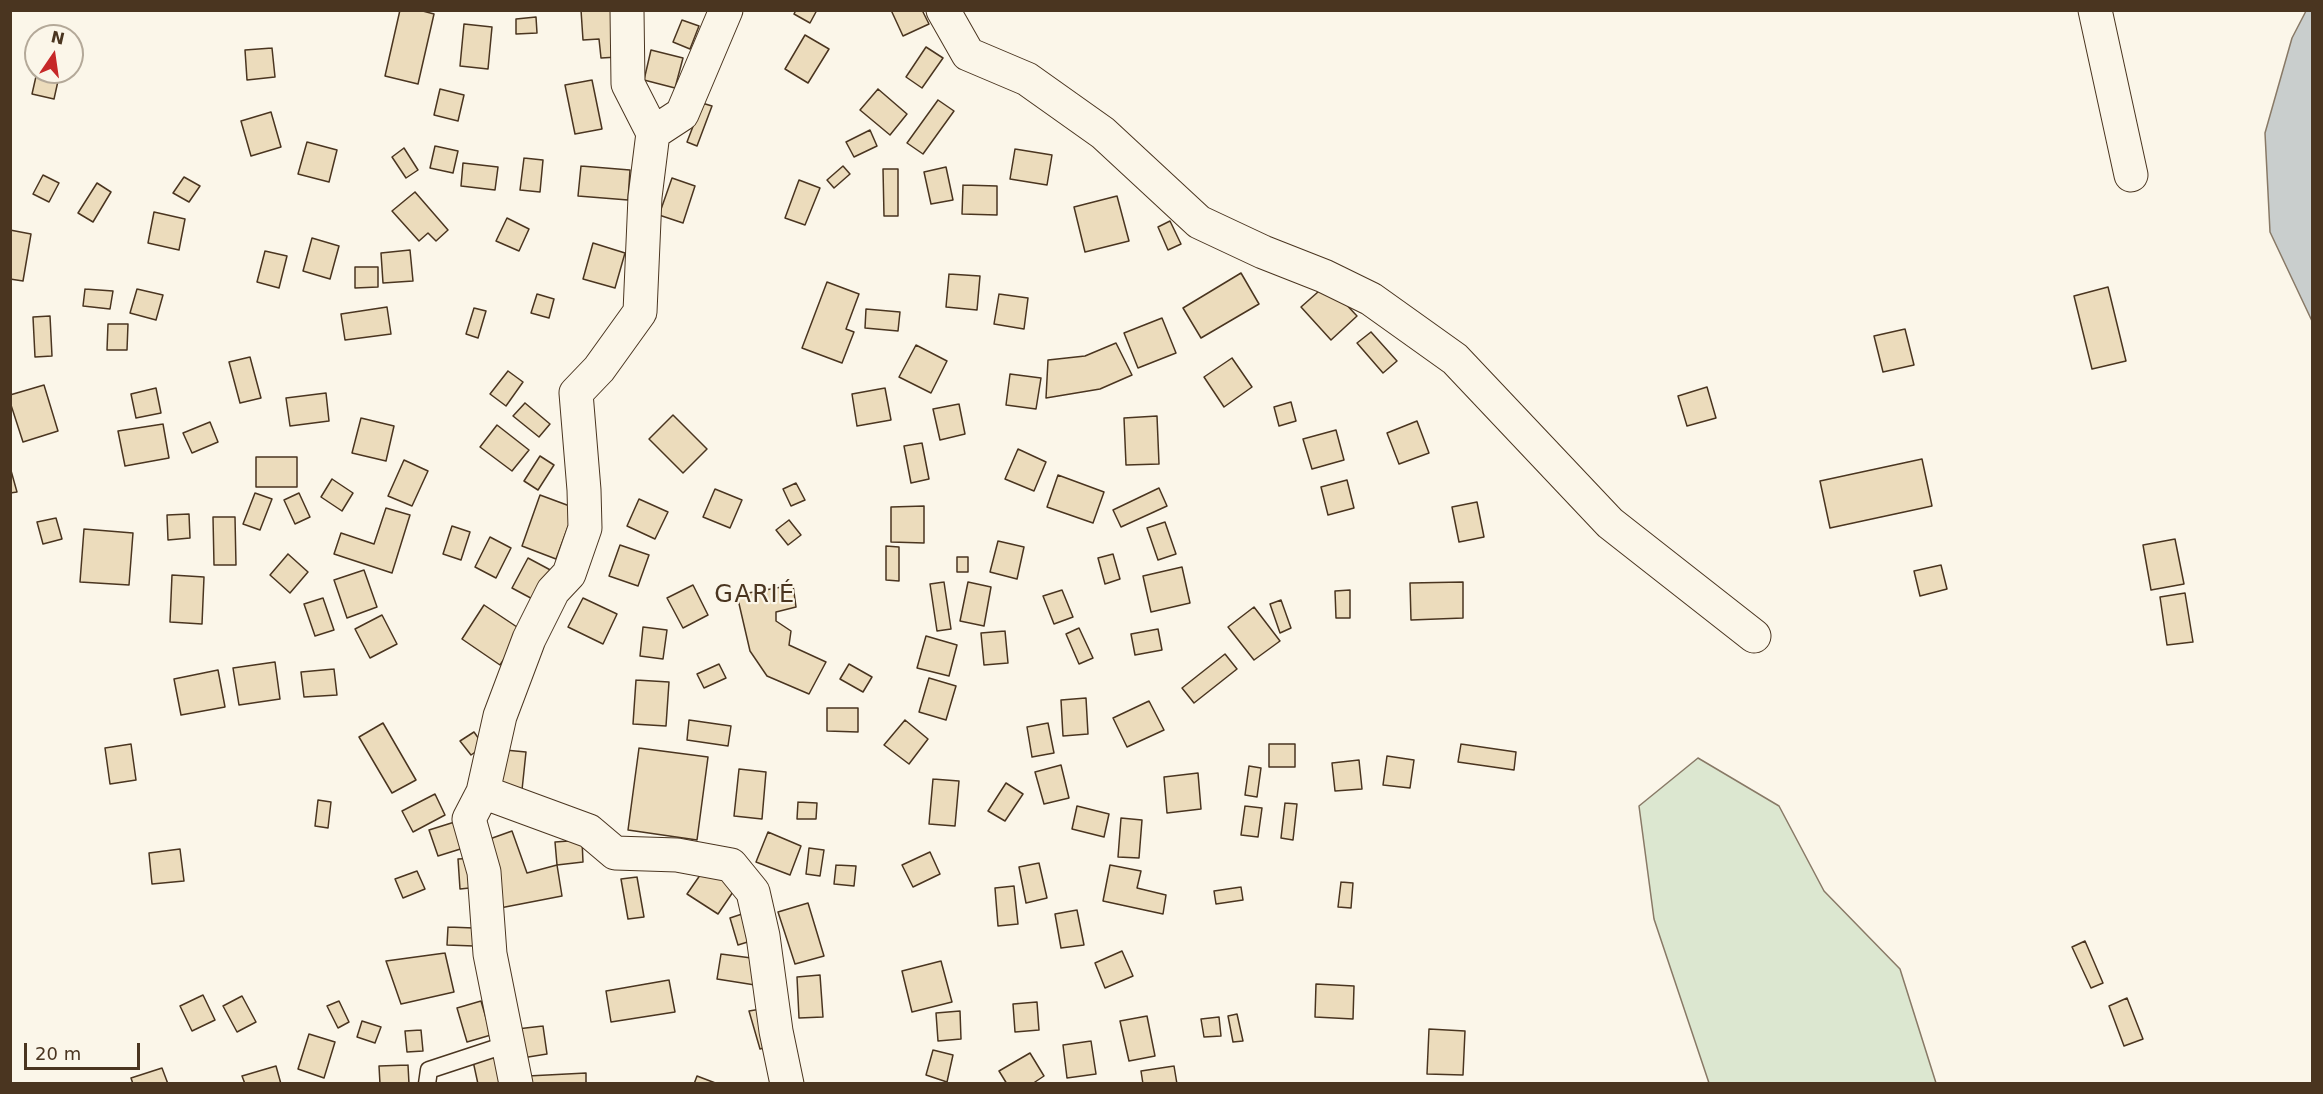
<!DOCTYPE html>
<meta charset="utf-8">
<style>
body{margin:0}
#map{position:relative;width:2323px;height:1094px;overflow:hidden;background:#fbf6e9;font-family:"DejaVu Sans",sans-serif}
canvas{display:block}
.frame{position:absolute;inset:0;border:12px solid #4a3520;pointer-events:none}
.north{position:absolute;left:24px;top:24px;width:60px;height:60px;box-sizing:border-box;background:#fbf6e9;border:2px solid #b4a999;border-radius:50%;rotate:13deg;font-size:16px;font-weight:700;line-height:24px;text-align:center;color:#4a3520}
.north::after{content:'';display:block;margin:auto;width:21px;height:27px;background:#c62828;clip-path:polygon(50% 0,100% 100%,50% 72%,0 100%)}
.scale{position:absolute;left:24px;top:1043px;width:116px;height:27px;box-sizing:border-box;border:3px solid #4a3520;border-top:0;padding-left:8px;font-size:18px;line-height:21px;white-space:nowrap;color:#4a3520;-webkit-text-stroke:4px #fbf6e9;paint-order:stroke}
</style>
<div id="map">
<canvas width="2323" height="1094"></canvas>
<div class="frame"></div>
<div class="north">N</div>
<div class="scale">20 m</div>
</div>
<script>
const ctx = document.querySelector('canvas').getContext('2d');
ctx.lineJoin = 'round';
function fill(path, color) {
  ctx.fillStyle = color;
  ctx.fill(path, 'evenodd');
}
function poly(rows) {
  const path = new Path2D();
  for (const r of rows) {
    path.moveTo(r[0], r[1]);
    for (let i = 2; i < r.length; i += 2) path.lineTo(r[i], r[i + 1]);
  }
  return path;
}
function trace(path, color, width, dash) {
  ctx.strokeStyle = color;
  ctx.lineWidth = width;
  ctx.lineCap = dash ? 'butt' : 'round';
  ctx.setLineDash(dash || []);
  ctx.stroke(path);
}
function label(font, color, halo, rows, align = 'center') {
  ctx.font = font + ' "DejaVu Sans",sans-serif';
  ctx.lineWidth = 4.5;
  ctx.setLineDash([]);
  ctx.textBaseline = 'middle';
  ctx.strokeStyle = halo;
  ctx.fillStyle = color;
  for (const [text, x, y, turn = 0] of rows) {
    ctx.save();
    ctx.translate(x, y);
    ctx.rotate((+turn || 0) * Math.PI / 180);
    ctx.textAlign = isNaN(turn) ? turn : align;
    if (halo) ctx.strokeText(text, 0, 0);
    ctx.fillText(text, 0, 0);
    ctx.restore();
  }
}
const green = poly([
 [1698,758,1779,806,1824,891,1900,969,1936,1083,1709,1083,1654,919,1639,806,1698,758]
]);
const water = poly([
 [2306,11,2312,11,2312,321,2270,232,2265,133,2292,38,2306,11]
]);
const building = poly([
 [400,10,419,10,434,14,418,84,385,76,400,10],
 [581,10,614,10,618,57,601,58,599,39,583,40,581,10],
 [796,10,817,10,810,23,794,14,796,10],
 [891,10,922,10,929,24,903,36,891,10],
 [536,17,537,33,516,34,516,19,536,17],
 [682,20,699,26,690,49,673,42,682,20],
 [464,24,492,27,488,69,460,66,464,24],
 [805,35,829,49,808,83,785,69,805,35],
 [926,47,943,58,922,88,906,77,926,47],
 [272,48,275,77,247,80,245,50,272,48],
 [651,50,683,58,675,88,644,80,651,50],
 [37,72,60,72,54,99,32,94,37,72],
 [592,80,602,129,575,134,565,85,592,80],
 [440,89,464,95,458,121,434,115,440,89],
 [878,89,907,114,890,135,860,110,878,89],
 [938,100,954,111,923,154,907,143,938,100],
 [702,103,712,106,697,146,687,142,702,103],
 [271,112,281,147,251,156,241,121,271,112],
 [870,130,877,146,854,157,846,142,870,130],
 [307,142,337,150,329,182,298,174,307,142],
 [435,146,458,151,453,173,430,168,435,146],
 [404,148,418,170,406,178,392,157,404,148],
 [1015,149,1052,155,1047,185,1010,179,1015,149],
 [524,158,543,160,540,192,520,190,524,158],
 [463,163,498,167,495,190,461,186,463,163],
 [581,166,630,170,628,200,578,196,581,166],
 [843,166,850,174,834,188,827,180,843,166],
 [946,167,953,200,931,204,924,172,946,167],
 [883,169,898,169,898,216,884,216,883,169],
 [43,175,59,183,49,202,33,194,43,175],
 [184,177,200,186,189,202,173,193,184,177],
 [672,178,695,186,683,223,659,215,672,178],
 [799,180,820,188,805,225,785,218,799,180],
 [97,183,111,192,93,222,78,213,97,183],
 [963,185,997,186,997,215,962,214,963,185],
 [415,192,448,230,436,241,428,233,419,241,392,211,415,192],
 [1117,196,1129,241,1085,252,1074,207,1117,196],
 [154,212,185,219,179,250,148,243,154,212],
 [507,218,529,229,519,251,496,241,507,218],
 [1170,221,1181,244,1168,250,1158,227,1170,221],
 [10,230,31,234,23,281,10,279,10,230],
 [312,238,339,246,330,279,303,271,312,238],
 [593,243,625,253,615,288,583,279,593,243],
 [410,250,413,281,383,283,381,253,410,250],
 [265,251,287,256,279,288,257,282,265,251],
 [355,267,378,267,378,287,355,288,355,267],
 [1241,273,1259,304,1201,338,1183,308,1241,273],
 [949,274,980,276,977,310,946,307,949,274],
 [827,282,859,294,846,329,854,332,842,363,802,348,827,282],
 [1327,284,1357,316,1331,340,1301,307,1327,284],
 [2108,287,2126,361,2092,369,2074,296,2108,287],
 [85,289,113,291,110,309,83,306,85,289],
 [137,289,163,295,156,320,130,313,137,289],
 [537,294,554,299,549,318,531,313,537,294],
 [999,294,1028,298,1024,329,994,324,999,294],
 [387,307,391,334,345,340,341,314,387,307],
 [474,308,486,311,478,338,466,334,474,308],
 [866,309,900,312,898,331,865,328,866,309],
 [50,316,52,356,35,357,33,317,50,316],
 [1162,318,1176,353,1138,368,1124,333,1162,318],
 [108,324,128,324,127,350,107,350,108,324],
 [1905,329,1914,365,1883,372,1874,336,1905,329],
 [1371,332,1397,361,1383,373,1357,343,1371,332],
 [1116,343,1132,375,1100,389,1046,398,1048,360,1085,356,1116,343],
 [916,345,947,361,931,393,899,377,916,345],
 [250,357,261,398,240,403,229,362,250,357],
 [1232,358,1252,387,1224,407,1204,377,1232,358],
 [508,371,523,382,506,406,490,394,508,371],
 [1010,374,1041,378,1036,409,1006,405,1010,374],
 [44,385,58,431,23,442,10,402,10,395,44,385],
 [1707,387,1716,418,1687,426,1678,396,1707,387],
 [156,388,161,413,136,418,131,394,156,388],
 [885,388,891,420,857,426,852,394,885,388],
 [326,393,329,421,290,426,286,398,326,393],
 [1291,402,1296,421,1279,426,1274,407,1291,402],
 [525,403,550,424,539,437,513,416,525,403],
 [959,404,965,434,940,440,933,409,959,404],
 [673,415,707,449,683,473,649,439,673,415],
 [1157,416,1159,464,1126,465,1124,418,1157,416],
 [361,418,394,426,386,461,352,453,361,418],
 [1417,421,1429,453,1399,464,1387,433,1417,421],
 [210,422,218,442,192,453,183,433,210,422],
 [163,424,169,458,125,466,118,431,163,424],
 [497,425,529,450,512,471,480,447,497,425],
 [1336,430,1344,460,1312,469,1303,439,1336,430],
 [922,443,929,479,911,483,904,446,922,443],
 [1018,449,1046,462,1034,491,1005,479,1018,449],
 [540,456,554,465,538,490,524,481,540,456],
 [256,457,297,457,297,487,256,487,256,457],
 [1922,459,1932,506,1830,528,1820,481,1922,459],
 [404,460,428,471,412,506,388,496,404,460],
 [10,467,17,492,10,493,10,467],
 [1058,475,1104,492,1093,523,1047,507,1058,475],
 [332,479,353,493,342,511,321,497,332,479],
 [1347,480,1354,508,1328,515,1321,487,1347,480],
 [796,483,805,500,791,506,783,489,796,483],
 [1159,488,1167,506,1121,527,1113,510,1159,488],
 [715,489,742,500,730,528,703,517,715,489],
 [255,493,272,499,260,530,243,524,255,493],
 [299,493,310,517,295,524,284,500,299,493],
 [540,495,575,508,556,559,522,546,540,495],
 [639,499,668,512,655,539,627,526,639,499],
 [1477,502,1484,537,1459,542,1452,507,1477,502],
 [924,506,924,543,891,542,891,507,924,506],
 [386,508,410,515,392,573,334,554,341,533,374,544,386,508],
 [189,514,190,538,168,540,167,515,189,514],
 [213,517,235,517,236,565,214,565,213,517],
 [56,518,62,539,43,544,37,522,56,518],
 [789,520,801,535,788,545,776,530,789,520],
 [1165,522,1176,554,1158,560,1147,528,1165,522],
 [452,526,470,532,461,560,443,554,452,526],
 [84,529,133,533,129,585,80,582,84,529],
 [490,537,511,548,496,578,475,567,490,537],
 [2175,539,2184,584,2151,590,2143,545,2175,539],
 [998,541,1024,547,1017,579,990,572,998,541],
 [620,545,649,555,638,586,609,576,620,545],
 [886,546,899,547,899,581,886,580,886,546],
 [288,554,308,572,290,593,270,575,288,554],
 [1113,554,1120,579,1105,584,1098,558,1113,554],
 [957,557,968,557,968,572,957,572,957,557],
 [528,558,556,573,540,603,512,588,528,558],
 [1941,565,1947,589,1920,596,1914,571,1941,565],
 [1182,567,1190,603,1151,612,1143,576,1182,567],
 [364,570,377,607,347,618,334,580,364,570],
 [172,575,204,577,202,624,170,622,172,575],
 [944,582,951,629,937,631,930,584,944,582],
 [968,582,991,587,984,626,960,621,968,582],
 [1463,582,1463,618,1411,620,1410,583,1463,582],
 [693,585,708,615,683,628,667,598,693,585],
 [793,585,796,607,776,612,776,621,791,631,789,645,826,662,809,694,767,676,750,651,737,595,793,585],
 [1062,590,1073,617,1054,624,1043,596,1062,590],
 [1350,590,1350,618,1336,618,1335,591,1350,590],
 [2185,593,2193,642,2167,645,2160,597,2185,593],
 [323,598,334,630,315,636,304,604,323,598],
 [583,598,617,614,603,644,568,627,583,598],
 [1281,600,1291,628,1280,633,1270,604,1281,600],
 [484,605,523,631,500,665,462,639,484,605],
 [1254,607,1280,641,1254,660,1228,627,1254,607],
 [382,615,397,644,370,658,355,629,382,615],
 [643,627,667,630,663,659,640,656,643,627],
 [1079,628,1093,658,1079,664,1066,634,1079,628],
 [1158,629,1162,650,1135,655,1131,634,1158,629],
 [1005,631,1008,663,984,665,981,633,1005,631],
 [926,636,957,645,949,676,917,668,926,636],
 [1225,654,1237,669,1194,703,1182,688,1225,654],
 [275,662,280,699,239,705,233,668,275,662],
 [719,664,726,678,704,688,697,674,719,664],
 [849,664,872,677,863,692,840,679,849,664],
 [334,669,337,695,304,697,301,672,334,669],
 [218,670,225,707,181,715,174,679,218,670],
 [929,678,956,686,946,720,919,712,929,678],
 [636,680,669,682,666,726,633,724,636,680],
 [1086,698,1088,734,1063,736,1061,700,1086,698],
 [1149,701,1164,730,1127,747,1113,718,1149,701],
 [827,708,858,708,858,732,827,731,827,708],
 [689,720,731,726,728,746,687,740,689,720],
 [905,720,928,739,909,764,884,745,905,720],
 [383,723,416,780,392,793,359,737,383,723],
 [1048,723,1054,753,1032,757,1027,727,1048,723],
 [474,732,484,746,471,755,460,741,474,732],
 [131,744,136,780,110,784,105,748,131,744],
 [1269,744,1295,744,1295,767,1269,767,1269,744],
 [1461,744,1516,752,1514,770,1458,762,1461,744],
 [639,748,708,757,697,840,628,830,639,748],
 [505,750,526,752,522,790,501,788,505,750],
 [1387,756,1414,760,1410,788,1383,785,1387,756],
 [1359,760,1362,789,1335,791,1332,763,1359,760],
 [1061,765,1069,798,1044,804,1035,772,1061,765],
 [1249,766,1261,768,1257,797,1245,795,1249,766],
 [739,769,766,772,762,819,734,816,739,769],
 [1198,773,1201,809,1167,813,1164,777,1198,773],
 [933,779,959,781,955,826,929,824,933,779],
 [1006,783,1023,794,1005,821,988,811,1006,783],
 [435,794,445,815,413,832,402,811,435,794],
 [318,800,331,802,328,828,315,826,318,800],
 [798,802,817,803,816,819,797,819,798,802],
 [1285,803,1297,804,1293,840,1281,838,1285,803],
 [1077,806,1109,814,1104,837,1072,829,1077,806],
 [1245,806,1262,808,1258,837,1241,835,1245,806],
 [1121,818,1142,820,1139,858,1118,857,1121,818],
 [461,820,470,846,438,856,429,830,461,820],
 [512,831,527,873,557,865,562,896,500,908,484,841,512,831],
 [768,832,801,846,790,875,756,862,768,832],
 [582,840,583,862,557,865,555,842,582,840],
 [809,848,824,850,820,876,806,874,809,848],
 [180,849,184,881,152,884,149,853,180,849],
 [930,852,940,874,913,887,902,865,930,852],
 [476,858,479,887,460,889,458,859,476,858],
 [1039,863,1047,898,1026,903,1019,867,1039,863],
 [836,865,856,866,854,886,834,884,836,865],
 [1110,865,1141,871,1137,888,1166,895,1163,914,1103,901,1110,865],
 [705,868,735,889,718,914,687,894,705,868],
 [417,871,425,889,403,898,395,879,417,871],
 [637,877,644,917,628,919,621,879,637,877],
 [1341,882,1353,883,1351,908,1338,907,1341,882],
 [1014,886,1018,924,998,926,995,888,1014,886],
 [1241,887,1243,900,1216,904,1214,891,1241,887],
 [808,903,824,956,795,964,778,912,808,903],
 [1077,910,1084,945,1061,948,1055,914,1077,910],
 [745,913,754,940,738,945,730,918,745,913],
 [448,927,474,928,474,946,447,945,448,927],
 [2085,941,2103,983,2091,988,2072,947,2085,941],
 [1122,951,1133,976,1105,988,1095,963,1122,951],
 [445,953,454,992,401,1004,386,961,445,953],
 [721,954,759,959,755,985,717,979,721,954],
 [941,961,952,1002,912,1012,902,971,941,961],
 [820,975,823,1017,799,1018,797,977,820,975],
 [669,980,675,1012,611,1022,606,991,669,980],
 [1316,984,1354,986,1353,1019,1315,1017,1316,984],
 [203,995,215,1020,192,1031,180,1006,203,995],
 [242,996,256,1022,237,1032,223,1006,242,996],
 [2127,998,2143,1039,2124,1046,2109,1006,2127,998],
 [339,1001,349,1022,338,1028,327,1006,339,1001],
 [481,1001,491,1035,467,1042,457,1008,481,1001],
 [1037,1002,1039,1030,1015,1032,1013,1004,1037,1002],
 [761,1009,770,1046,760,1049,749,1011,761,1009],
 [960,1011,961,1039,938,1041,936,1013,960,1011],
 [1237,1014,1243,1041,1233,1042,1228,1016,1237,1014],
 [1147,1016,1155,1056,1129,1061,1120,1021,1147,1016],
 [1219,1017,1221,1036,1204,1037,1201,1019,1219,1017],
 [362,1021,381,1027,375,1043,357,1037,362,1021],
 [543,1026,547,1054,522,1058,517,1029,543,1026],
 [1429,1029,1465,1031,1463,1075,1427,1074,1429,1029],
 [421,1030,423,1051,407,1052,405,1031,421,1030],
 [309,1034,335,1042,324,1078,298,1069,309,1034],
 [1091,1041,1096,1074,1067,1078,1063,1045,1091,1041],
 [933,1050,953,1055,947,1082,926,1075,933,1050],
 [1030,1053,1044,1076,1032,1084,1007,1084,999,1071,1030,1053],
 [498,1055,504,1084,478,1084,473,1061,498,1055],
 [408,1065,409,1084,380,1084,379,1066,408,1065],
 [276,1066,281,1084,245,1084,242,1076,276,1066],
 [1174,1066,1177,1084,1143,1084,1141,1071,1174,1066],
 [162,1068,168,1084,133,1084,131,1078,162,1068],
 [586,1073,586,1084,528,1084,528,1076,586,1073],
 [697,1076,718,1084,694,1084,697,1076]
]);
const service = poly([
 [427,1084,429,1070,508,1044]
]);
const minor = poly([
 [943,10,968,54,1027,79,1103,133,1199,222,1263,252,1324,276,1371,299,1455,359,1610,523,1754,636],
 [2095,10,2131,175],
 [653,133,682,114,726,10],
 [483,792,589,831,615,853,677,855,731,865,753,892,763,936,776,1031,787,1084],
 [516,1084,490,954,484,872,469,819,483,792,500,716,529,639,553,591,569,574,585,528,584,490,576,393,599,369,640,312,645,197,653,133,628,84,627,10]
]);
const quarterNames = [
 ["GARIÉ",755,596]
];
fill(green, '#dce7d0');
trace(green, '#887966', 1.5);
fill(water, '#c9cecd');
trace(water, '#887966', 1.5);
fill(building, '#ecdcbc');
trace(building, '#4a3520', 1.5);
trace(service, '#4a3520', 19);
trace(minor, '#4a3520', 35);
trace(service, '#fbf6e9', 16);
trace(minor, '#fbf6e9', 33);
ctx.letterSpacing = '1.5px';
label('24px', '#4a3520', '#fbf6e9', quarterNames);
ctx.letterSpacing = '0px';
</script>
